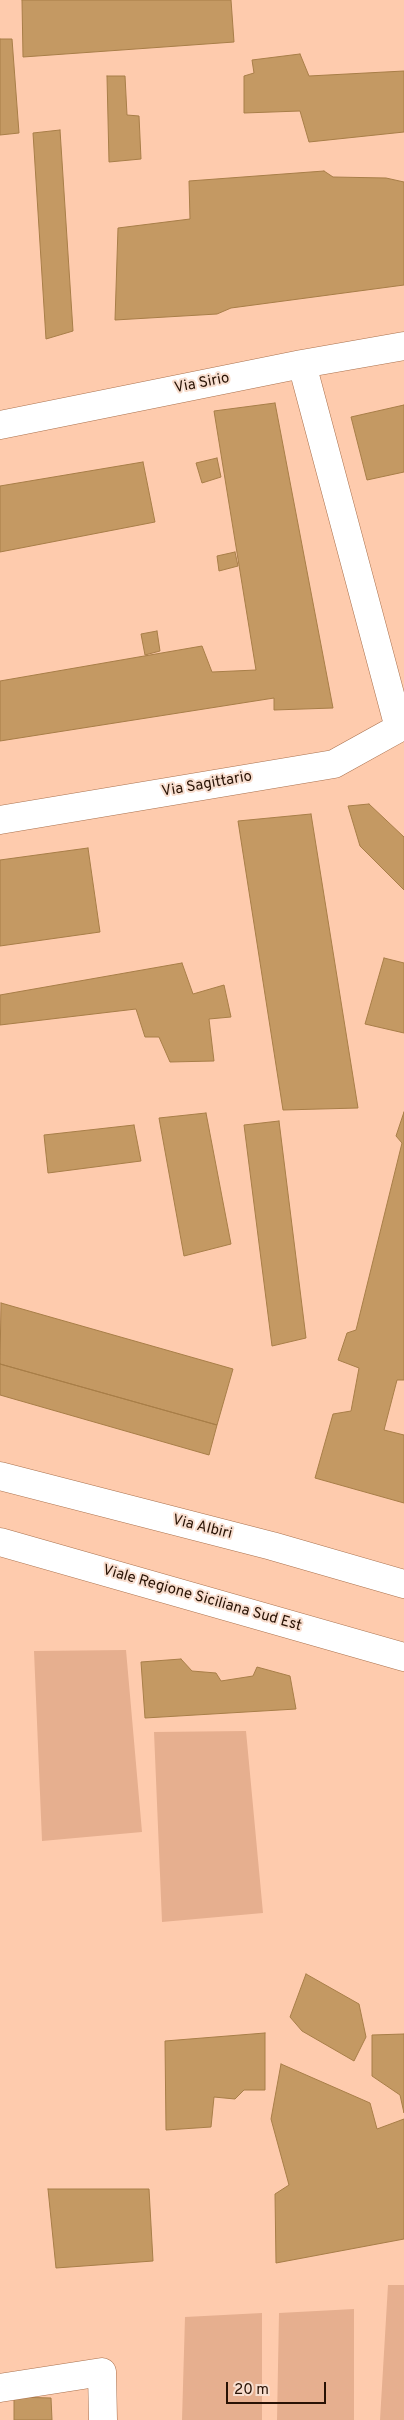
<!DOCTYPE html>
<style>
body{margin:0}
#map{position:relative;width:404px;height:2420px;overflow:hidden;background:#fecbad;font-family:Overpass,sans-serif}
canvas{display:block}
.scale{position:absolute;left:226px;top:2382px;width:100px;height:22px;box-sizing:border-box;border:2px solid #281204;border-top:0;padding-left:6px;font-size:15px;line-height:18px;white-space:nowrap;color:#281204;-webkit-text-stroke:4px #f8decf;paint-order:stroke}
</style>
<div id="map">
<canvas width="404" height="2420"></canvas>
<div class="scale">20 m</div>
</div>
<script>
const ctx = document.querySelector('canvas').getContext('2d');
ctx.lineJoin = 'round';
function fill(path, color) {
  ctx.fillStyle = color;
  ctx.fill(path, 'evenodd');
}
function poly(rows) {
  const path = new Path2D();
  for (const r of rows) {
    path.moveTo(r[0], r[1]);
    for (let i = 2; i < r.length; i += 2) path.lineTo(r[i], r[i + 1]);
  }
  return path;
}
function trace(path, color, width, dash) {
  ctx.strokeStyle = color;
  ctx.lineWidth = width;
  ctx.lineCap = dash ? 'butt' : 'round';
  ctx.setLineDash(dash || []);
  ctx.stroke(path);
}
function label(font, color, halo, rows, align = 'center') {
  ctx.font = font + ' Overpass,sans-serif';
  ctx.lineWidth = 4;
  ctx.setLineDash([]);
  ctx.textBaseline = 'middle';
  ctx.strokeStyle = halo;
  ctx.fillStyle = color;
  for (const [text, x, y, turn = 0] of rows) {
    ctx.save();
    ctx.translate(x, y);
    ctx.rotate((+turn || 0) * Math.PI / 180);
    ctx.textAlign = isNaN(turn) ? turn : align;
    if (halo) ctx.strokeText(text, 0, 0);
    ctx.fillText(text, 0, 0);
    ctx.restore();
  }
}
const green = poly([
 [126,1650,142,1832,42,1841,34,1651],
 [246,1731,263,1913,162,1922,154,1732],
 [388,2285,404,2285,404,2420,380,2420],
 [354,2309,354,2420,277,2420,279,2313],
 [262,2313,262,2420,182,2420,185,2317]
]);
const building = poly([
 [22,0,231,0,234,42,23,57,22,0],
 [0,39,12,39,19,133,0,135,0,39],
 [300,54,309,76,404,71,404,132,309,142,300,111,244,113,244,76,254,73,252,60,300,54],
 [107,76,125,76,127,115,139,116,141,159,109,162,107,76],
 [60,130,73,331,46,339,33,133,60,130],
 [324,171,333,177,386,178,404,182,404,285,231,308,217,314,115,320,118,228,190,219,189,181,324,171],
 [275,403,333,708,274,710,274,698,0,741,0,681,202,646,212,672,256,670,214,411,275,403],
 [404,405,404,472,367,480,351,417,404,405],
 [217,458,221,477,202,483,196,463,217,458],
 [143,462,155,522,0,552,0,486,143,462],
 [235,552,238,566,219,571,217,556,235,552],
 [157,631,160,651,145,655,141,634,157,631],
 [369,804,404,837,404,890,360,846,348,806,369,804],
 [311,814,358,1108,283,1110,238,821,311,814],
 [88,848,100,932,0,946,0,860,88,848],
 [384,958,404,963,404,1033,365,1024,384,958],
 [182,963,193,994,224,985,231,1017,209,1019,214,1061,170,1062,159,1037,145,1037,136,1009,0,1025,0,995,182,963],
 [404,1112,404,1380,397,1380,384,1430,404,1435,404,1503,315,1478,333,1414,351,1411,359,1368,338,1360,347,1333,356,1330,402,1143,396,1136,404,1112],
 [206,1113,231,1244,184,1256,159,1118,206,1113],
 [279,1121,306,1338,272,1346,244,1125,279,1121],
 [134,1125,141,1161,48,1173,44,1135,134,1125],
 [1,1303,233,1369,217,1425,0,1364,1,1303],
 [0,1364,217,1425,209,1455,0,1395,0,1364],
 [181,1659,192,1671,216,1673,221,1681,253,1676,257,1667,290,1676,296,1709,145,1718,141,1662,181,1659],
 [306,1974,359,2004,366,2037,354,2061,302,2031,290,2017,306,1974],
 [265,2033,265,2090,244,2090,235,2099,214,2097,211,2127,166,2130,165,2041,265,2033],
 [404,2034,404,2113,400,2095,372,2076,372,2035,404,2034],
 [281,2064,370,2103,377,2129,404,2119,404,2239,276,2263,275,2194,289,2185,271,2119,281,2064],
 [48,2189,149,2189,153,2261,56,2268,48,2189],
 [14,2397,51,2398,52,2420,14,2420,14,2397]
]);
const minor = poly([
 [302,364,399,728],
 [0,425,302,364,404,346],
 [0,820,334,764,399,728,404,723],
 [0,1476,272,1546,404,1584],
 [0,1542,404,1657],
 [0,2388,102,2372,103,2420]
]);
const streetNames = [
 ["Via Sirio",202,384,-11],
 ["Via Sagittario",207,785,-10],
 ["Via Albiri",202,1528,14],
 ["Viale Regione Siciliana Sud Est",202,1599,16]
];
fill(green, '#e6af8f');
fill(building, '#c49963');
trace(building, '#a87e48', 1);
trace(minor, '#aa714d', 29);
trace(minor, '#fff', 28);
label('15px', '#281204', '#f8decf', streetNames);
</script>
